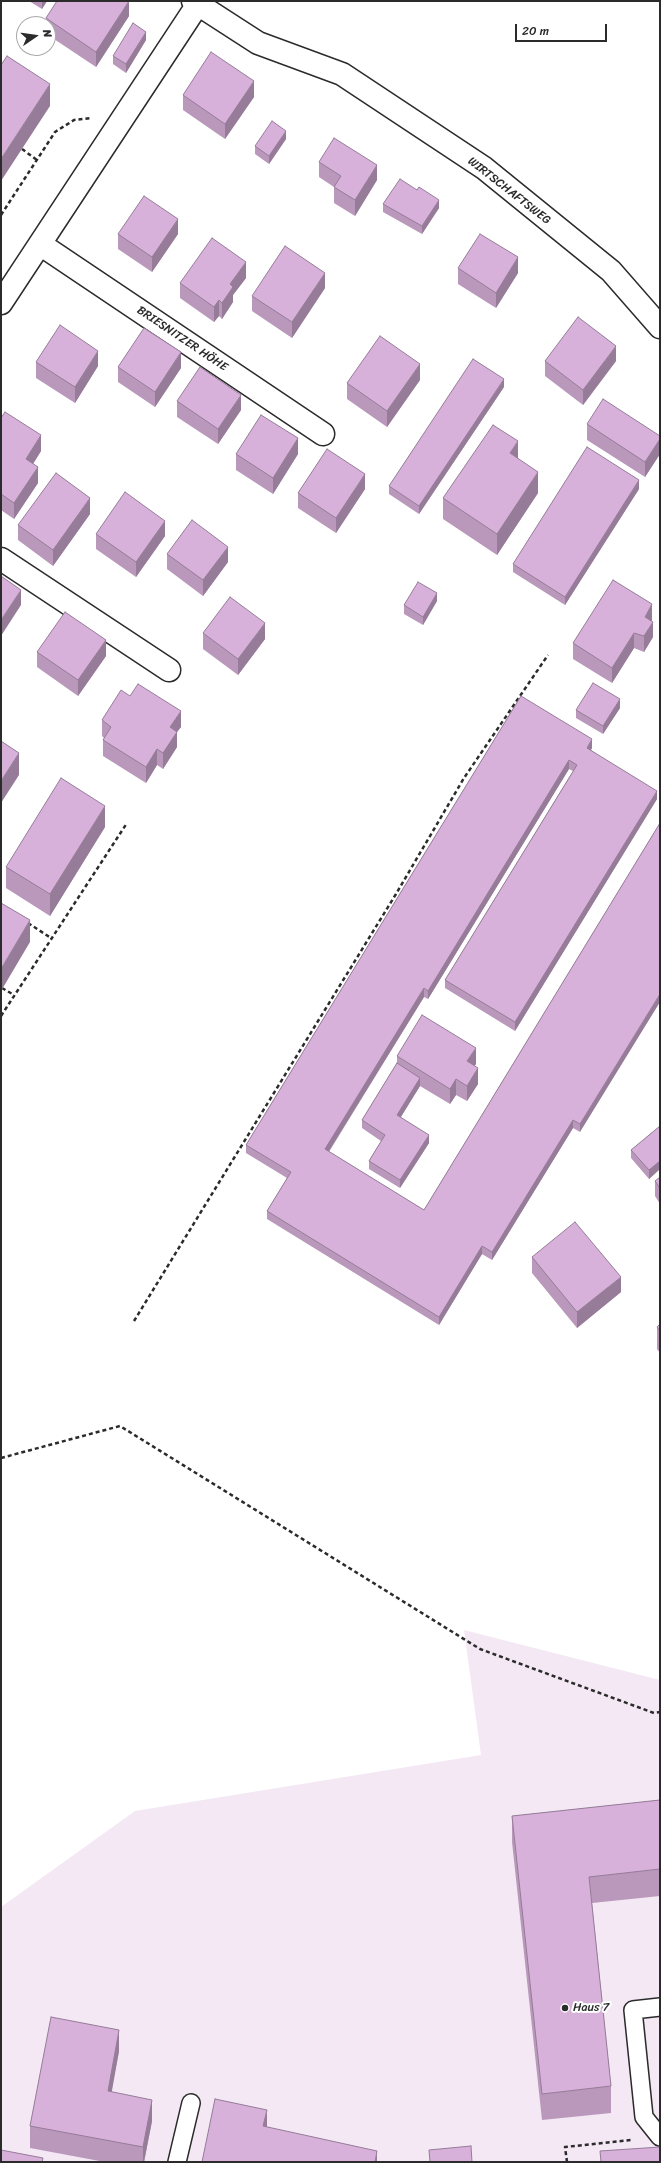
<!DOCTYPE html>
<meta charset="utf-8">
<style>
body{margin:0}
#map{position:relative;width:661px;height:2163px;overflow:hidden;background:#fff;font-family:Sriracha,sans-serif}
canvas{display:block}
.frame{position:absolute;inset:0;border:2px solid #2b2b2b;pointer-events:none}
.north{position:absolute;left:16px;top:16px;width:40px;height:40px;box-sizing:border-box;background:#fff;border:1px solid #aaa;border-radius:50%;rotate:77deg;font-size:11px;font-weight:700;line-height:16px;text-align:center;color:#2b2b2b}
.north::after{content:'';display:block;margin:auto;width:14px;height:18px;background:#2b2b2b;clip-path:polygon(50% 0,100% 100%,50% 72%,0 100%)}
.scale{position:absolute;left:515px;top:24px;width:92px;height:18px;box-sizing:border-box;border:2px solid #2b2b2b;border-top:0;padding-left:5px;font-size:12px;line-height:14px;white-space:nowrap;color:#2b2b2b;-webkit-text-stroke:3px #fff;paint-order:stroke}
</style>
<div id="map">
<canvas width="661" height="2163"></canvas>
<div class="frame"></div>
<div class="north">N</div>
<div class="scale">20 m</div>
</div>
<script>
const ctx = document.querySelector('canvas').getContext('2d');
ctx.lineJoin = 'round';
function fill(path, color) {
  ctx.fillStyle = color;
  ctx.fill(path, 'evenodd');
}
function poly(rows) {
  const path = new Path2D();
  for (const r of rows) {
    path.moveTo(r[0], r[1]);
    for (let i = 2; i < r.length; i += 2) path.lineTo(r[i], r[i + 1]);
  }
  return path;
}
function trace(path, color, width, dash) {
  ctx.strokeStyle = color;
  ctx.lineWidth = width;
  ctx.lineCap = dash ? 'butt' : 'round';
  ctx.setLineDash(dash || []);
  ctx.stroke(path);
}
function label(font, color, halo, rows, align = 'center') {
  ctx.font = font + ' Sriracha,sans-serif';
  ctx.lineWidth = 4;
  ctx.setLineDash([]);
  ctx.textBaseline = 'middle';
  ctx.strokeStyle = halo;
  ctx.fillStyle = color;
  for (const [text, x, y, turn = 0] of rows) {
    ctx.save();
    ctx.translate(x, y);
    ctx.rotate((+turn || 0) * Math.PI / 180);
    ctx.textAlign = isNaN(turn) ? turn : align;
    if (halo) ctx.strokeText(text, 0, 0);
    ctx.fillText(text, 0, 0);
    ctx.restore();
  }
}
const built = poly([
 [464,1630,660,1680,660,2162,1,2162,1,1907,135,1811,481,1755]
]);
const path = poly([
 [22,149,37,160],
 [1,215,55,132,74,120,91,118],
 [28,923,51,938],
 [2,988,14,995],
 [1,1016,127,823],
 [134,1321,396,894,464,778,548,655],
 [1,1458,120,1426,480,1649,654,1713,660,1712],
 [567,2162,565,2147,631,2140]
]);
const lane = poly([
 [660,2007,633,2010,644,2117,660,2137],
 [177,2162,191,2103]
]);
const street = poly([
 [193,1,258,43,342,74,484,168,611,271,660,327],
 [40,244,323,434],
 [1,303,198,4],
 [1,559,169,670]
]);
const wall = poly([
 [29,1,47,1,42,9],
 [129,16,96,67,48,35,48,24,46,24,46,18],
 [146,40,126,73,113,64,113,56],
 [183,95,254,97,225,139,183,110],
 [286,139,269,164,255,154,255,146],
 [319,162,377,180,355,216,334,203,334,187,319,177],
 [417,190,439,208,422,234,383,212,383,204],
 [118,234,178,234,152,272,118,249],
 [458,268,518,273,496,308,458,284],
 [246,278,233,295,233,302,222,319,219,316,214,322,180,298,180,283],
 [325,288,292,338,252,311,252,296],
 [545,361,616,361,583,405,545,376],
 [36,362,98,366,75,403,36,378],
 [118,367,181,368,155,407,118,382],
 [420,380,387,427,347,399,347,383],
 [504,387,419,514,389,494,389,486],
 [177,401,241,410,218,444,177,417],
 [1,418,41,451,33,464,38,483,14,519,1,510],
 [587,424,660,436,660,454,645,477,587,440],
 [236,454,298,454,273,494,236,470],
 [518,458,538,493,497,555,443,519,443,498],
 [365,489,336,533,298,508,298,493],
 [639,489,565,605,513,572,513,564],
 [90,514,53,566,18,540,18,525],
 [96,534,165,536,136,577,96,549],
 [167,554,228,562,203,596,167,569],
 [437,601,423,625,404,614,404,605],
 [652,620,652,621,653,637,644,652,634,648,612,683,573,659,573,643],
 [203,633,265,639,238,675,203,649],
 [37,652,106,656,78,696,37,667],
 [521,696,592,748,591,750,657,799,515,1031,445,988,445,980,573,771,569,769,428,999,424,997,329,1152,424,1210,660,823,580,1132,573,1128,492,1260,482,1254,439,1325,267,1219,267,1211,287,1178,246,1153,246,1145],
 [620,708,603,734,576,718,576,710],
 [102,720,181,727,177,732,177,747,163,769,157,765,146,783,103,756,103,740,104,738,102,736],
 [105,827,50,916,6,888,6,867],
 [397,1056,476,1064,474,1066,478,1084,467,1101,456,1095,450,1104,420,1086,401,1117,429,1143,400,1188,369,1169,369,1161,381,1141,362,1128,362,1120,397,1063],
 [660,1126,660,1169,649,1179,631,1158,631,1150],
 [660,1177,660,1204,655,1196,655,1181],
 [532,1257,621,1292,577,1328,532,1273],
 [660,1324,660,1353,657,1349,657,1327],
 [660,1800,660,1896,592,1903,611,2086,611,2113,542,2120,512,1842,512,1816],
 [119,2051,111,2092,152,2121,144,2162,105,2162,30,2148,30,2126]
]);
const shadedWall = poly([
 [42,1,47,1,42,9],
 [129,1,129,16,96,67,96,52],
 [146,32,146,40,126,73,126,64],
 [254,81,254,97,225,139,225,124],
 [50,84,50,106,1,181,1,159],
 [286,131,286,139,269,164,269,156],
 [377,165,377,180,355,216,355,200],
 [439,200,439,208,422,234,422,226],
 [178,219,178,234,152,272,152,257],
 [518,257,518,273,496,308,496,293],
 [246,262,246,278,233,295,233,302,222,319,222,303,230,284],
 [325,273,325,288,292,338,292,322],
 [219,300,219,316,214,322,214,307],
 [616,346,616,361,583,405,583,390],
 [98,351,98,366,75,403,75,387],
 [181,352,181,368,155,407,155,392],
 [420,364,420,380,387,427,387,411],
 [504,379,504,387,419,514,419,506],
 [241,395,241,410,218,444,218,429],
 [41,435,41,451,26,475,26,459],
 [298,438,298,454,273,494,273,478],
 [660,439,660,454,645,477,645,462],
 [518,441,518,463,510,453],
 [38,467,38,483,14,519,14,503],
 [538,472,538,493,497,555,497,534],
 [365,474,365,489,336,533,336,518],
 [639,480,639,489,565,605,565,597],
 [90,498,90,514,53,566,53,550],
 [165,521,165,536,136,577,136,562],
 [228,547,228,562,203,596,203,580],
 [21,590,21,605,1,636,1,620],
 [437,593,437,601,423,625,423,617],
 [652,604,652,620,645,632,645,617],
 [653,622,653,637,644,652,644,636],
 [265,623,265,639,238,675,238,659],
 [634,633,634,648,612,683,612,668],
 [106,640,106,656,78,696,78,680],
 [620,699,620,708,603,734,603,726],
 [181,711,181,727,177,732,177,747,163,769,163,753,170,727],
 [592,739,592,748,587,756,587,748],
 [157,749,157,765,146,783,146,767],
 [19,753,19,775,1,803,1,781],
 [569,760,569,769,428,999,428,991],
 [657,791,657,799,515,1031,515,1022],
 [105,806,105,827,50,916,50,894],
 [30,920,30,942,1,991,1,969],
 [424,988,424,997,325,1157,325,1149],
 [660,994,660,1002,580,1132,580,1124],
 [476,1048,476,1064,467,1077,467,1061],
 [478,1068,478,1084,467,1101,467,1086],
 [420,1078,420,1086,397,1123,397,1115],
 [456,1079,456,1095,450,1104,450,1089],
 [573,1120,573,1128,492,1260,492,1252],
 [429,1135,429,1143,400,1188,400,1180],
 [660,1161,660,1169,649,1179,649,1170],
 [482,1246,482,1254,439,1325,439,1317],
 [621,1277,621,1292,577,1328,577,1312],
 [119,2030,119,2051,108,2113,108,2091],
 [152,2100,152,2121,144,2162,143,2162,143,2147],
 [267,2110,267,2136,263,2126],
 [377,2151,377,2162,375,2162]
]);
const building = poly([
 [57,1,129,1,96,52,46,18,57,1],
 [133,23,146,32,126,64,113,56,133,23],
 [211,52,254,81,225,124,183,95,211,52],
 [7,56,50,84,1,159,1,65,7,56],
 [272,121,286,131,269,156,255,146,272,121],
 [334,138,377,165,355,200,334,187,341,176,319,162,334,138],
 [400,179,417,190,419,187,439,200,422,226,383,204,400,179],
 [144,196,178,219,152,257,118,234,144,196],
 [480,234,518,257,496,293,458,268,480,234],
 [212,238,246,262,230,284,233,287,222,303,219,300,214,307,180,283,212,238],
 [285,246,325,273,292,322,252,296,285,246],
 [578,317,616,346,583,390,545,361,578,317],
 [60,325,98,351,75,387,36,362,60,325],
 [144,328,181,352,155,392,118,367,144,328],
 [380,336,420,364,387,411,347,383,380,336],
 [473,359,504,379,419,506,389,486,473,359],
 [200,367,241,395,218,429,177,401,200,367],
 [603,399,660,436,660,439,645,462,587,424,603,399],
 [5,412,41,435,26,459,38,467,14,503,1,494,1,418,5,412],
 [261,415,298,438,273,478,236,454,261,415],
 [493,425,518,441,510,453,538,472,497,534,443,498,493,425],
 [587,447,639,480,565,597,513,564,587,447],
 [327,449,365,474,336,518,298,493,327,449],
 [56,473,90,498,53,550,18,525,56,473],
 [125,492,165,521,136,562,96,534,125,492],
 [192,520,228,547,203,580,167,554,192,520],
 [1,576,21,590,1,620,1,576],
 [613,580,652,604,645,617,653,622,644,636,634,633,612,668,573,643,613,580],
 [418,582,437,593,423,617,404,605,418,582],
 [230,597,265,623,238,659,203,633,230,597],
 [65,612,106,640,78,680,37,652,65,612],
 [593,683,620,699,603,726,576,710,593,683],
 [138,684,181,711,170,727,177,732,163,753,157,749,146,767,103,740,111,727,102,720,121,690,130,696,138,684],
 [521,696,592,739,587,748,657,791,515,1022,445,980,577,765,569,760,428,991,424,988,325,1149,424,1210,660,823,660,994,580,1124,573,1120,492,1252,482,1246,439,1317,267,1211,291,1172,246,1145,521,696],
 [1,741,19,753,1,781,1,741],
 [61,778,105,806,50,894,6,867,61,778],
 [1,903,30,920,1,969,1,903],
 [422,1015,476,1048,467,1061,478,1068,467,1086,456,1079,450,1089,397,1056,422,1015],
 [397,1063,420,1078,397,1115,429,1135,400,1180,369,1161,385,1135,362,1120,397,1063],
 [660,1126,660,1161,649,1170,631,1150,660,1126],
 [660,1177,660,1188,655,1181,660,1177],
 [575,1222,621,1277,577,1312,532,1257,575,1222],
 [660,1324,660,1331,657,1327,660,1324],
 [660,1800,660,1869,589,1877,611,2086,542,2094,512,1816,660,1800],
 [51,2017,119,2030,108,2091,152,2100,143,2147,30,2126,51,2017],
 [215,2099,267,2110,263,2126,377,2151,375,2162,202,2162,215,2099],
 [471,2146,472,2162,430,2162,429,2150,471,2146],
 [660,2147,660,2162,601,2162,600,2151,660,2147],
 [1,2150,43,2158,42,2162,1,2162,1,2150]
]);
const markers = [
 [565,2008,4,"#2b2b2b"]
];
const streetNames = [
 ["WIRTSCHAFTSWEG",509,191,38],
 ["BRIESNITZER HÖHE",182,339,34]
];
const poiNames = [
 ["Haus 7",573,2008]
];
fill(built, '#f3e8f4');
trace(lane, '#2b2b2b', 20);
trace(street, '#2b2b2b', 25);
trace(path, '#2b2b2b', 2.5, [4, 3]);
trace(lane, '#fff', 17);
trace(street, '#fff', 22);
fill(wall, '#b998bb');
fill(shadedWall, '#967c99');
fill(building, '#d7b1da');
trace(building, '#967c99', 1);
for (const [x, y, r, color] of markers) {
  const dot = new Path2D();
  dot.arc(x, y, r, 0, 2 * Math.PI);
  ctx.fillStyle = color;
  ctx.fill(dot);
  trace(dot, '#fff', 1.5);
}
label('12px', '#2b2b2b', '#fff', streetNames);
label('12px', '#2b2b2b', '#fff', poiNames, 'left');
</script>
